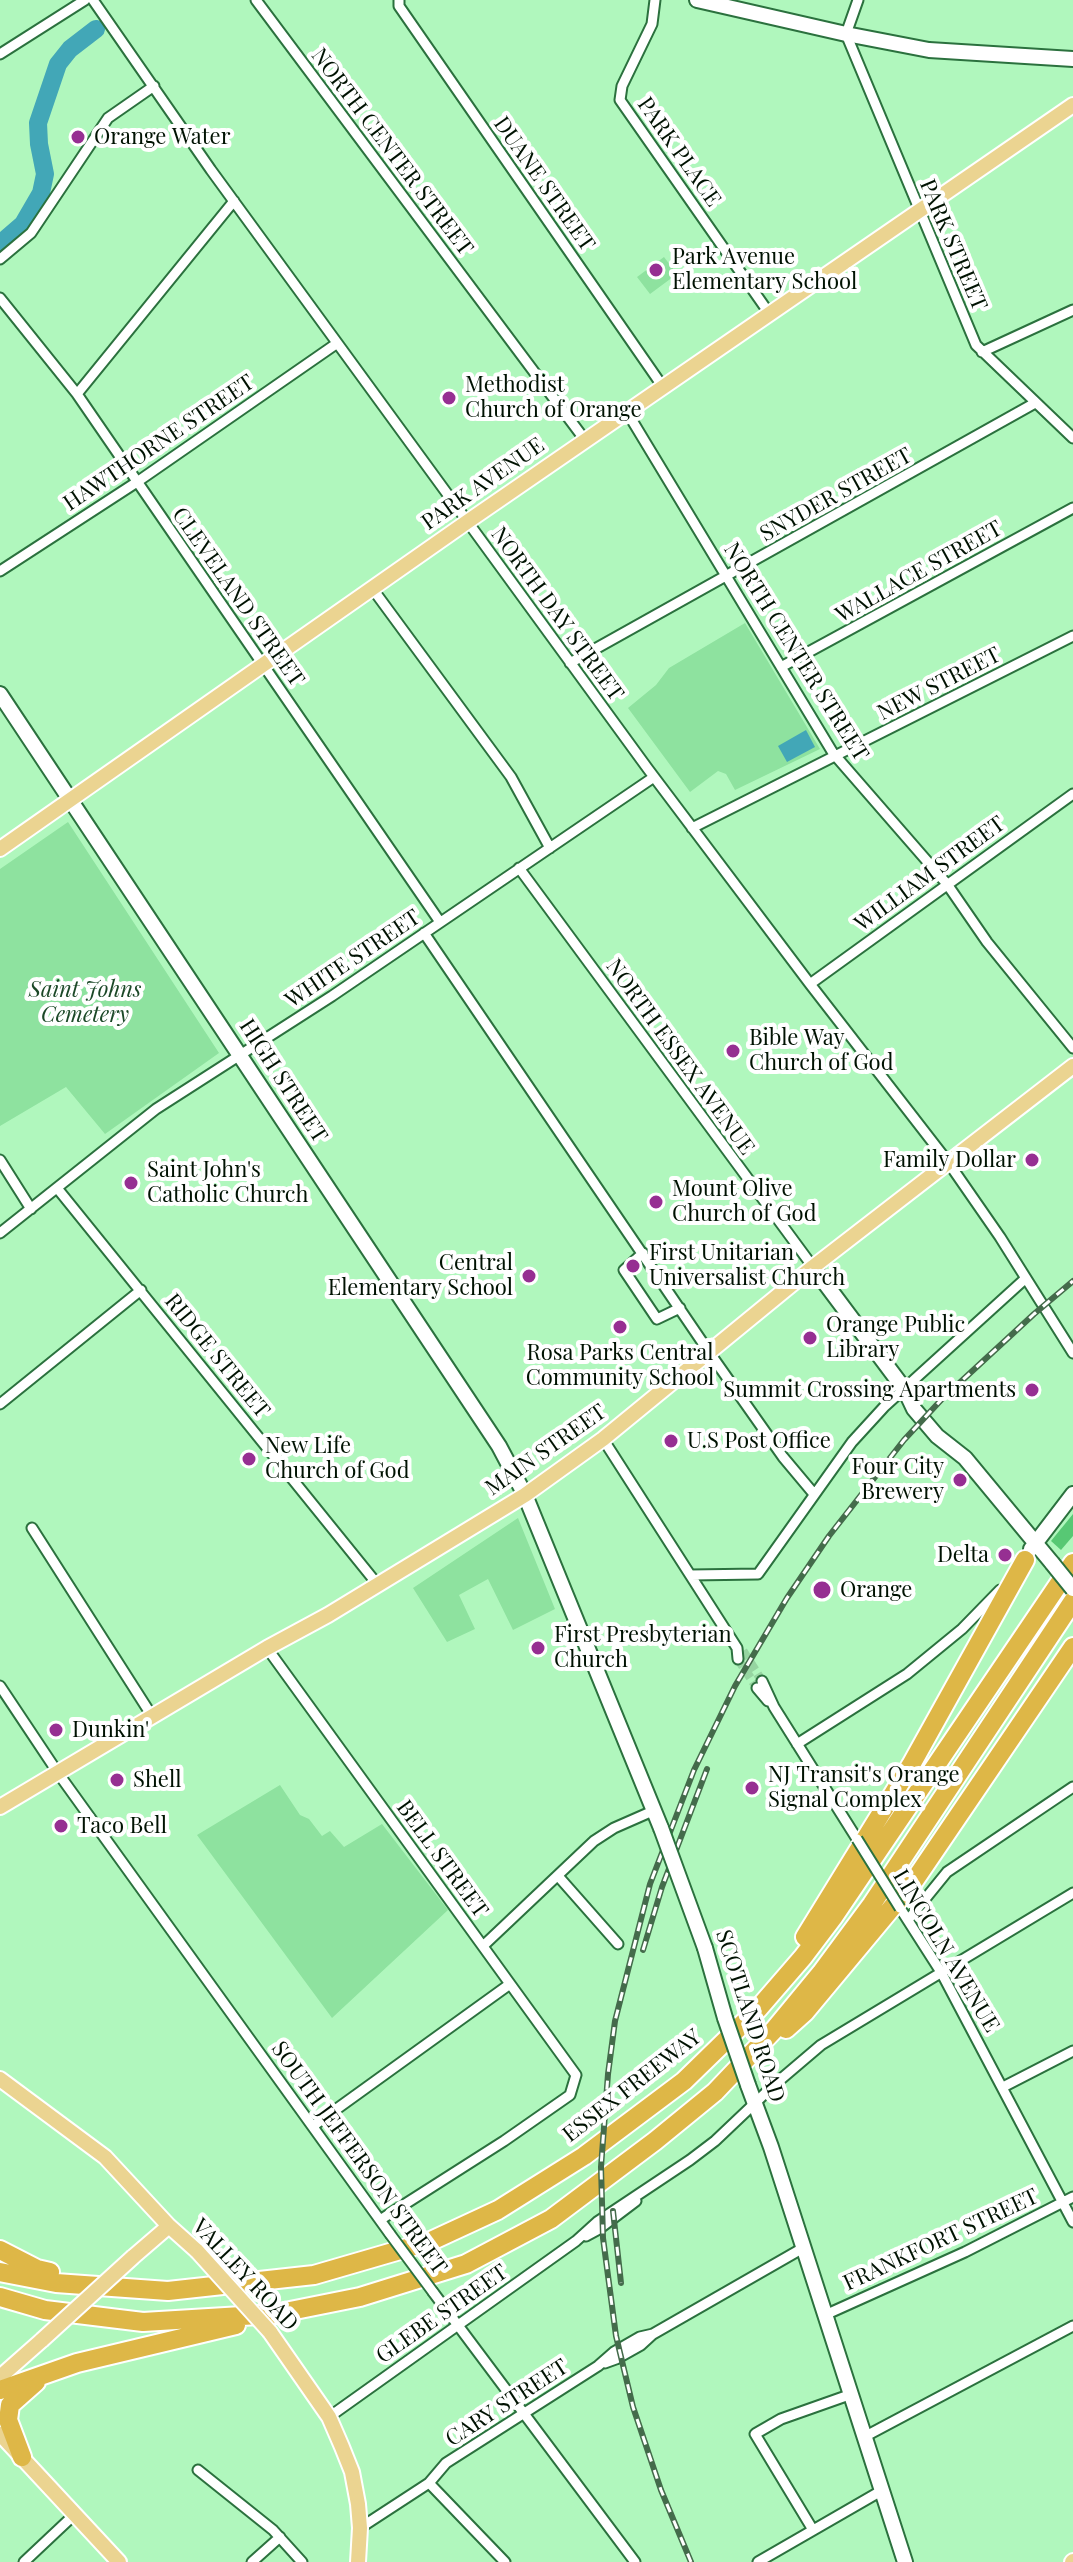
<!DOCTYPE html>
<style>
body{margin:0}
canvas{display:block;background:#b0f7bd}
</style>
<canvas width="1073" height="2562"></canvas>
<script>
const ctx = document.querySelector('canvas').getContext('2d');
ctx.lineJoin = 'round';
function fill(path, color) {
  ctx.fillStyle = color;
  ctx.fill(path, 'evenodd');
}
function poly(rows) {
  const path = new Path2D();
  for (const r of rows) {
    path.moveTo(r[0], r[1]);
    for (let i = 2; i < r.length; i += 2) path.lineTo(r[i], r[i + 1]);
  }
  return path;
}
function trace(path, color, width, dash) {
  ctx.strokeStyle = color;
  ctx.lineWidth = width;
  ctx.lineCap = dash ? 'butt' : 'round';
  ctx.setLineDash(dash || []);
  ctx.stroke(path);
}
function label(font, color, halo, rows, align = 'center') {
  ctx.font = font + ' "Playfair Display",serif';
  ctx.lineWidth = 8;
  ctx.setLineDash([]);
  ctx.textBaseline = 'middle';
  ctx.strokeStyle = halo;
  ctx.fillStyle = color;
  for (const [text, x, y, turn = 0] of rows) {
    ctx.save();
    ctx.translate(x, y);
    ctx.rotate((+turn || 0) * Math.PI / 180);
    ctx.textAlign = isNaN(turn) ? turn : align;
    if (halo) ctx.strokeText(text, 0, 0);
    ctx.fillText(text, 0, 0);
    ctx.restore();
  }
}
const green = poly([
 [664,257,677,274,650,294,637,277],
 [745,623,820,749,735,790,726,774,718,771,690,792,628,708,656,685,669,668],
 [68,822,219,1053,105,1134,66,1087,0,1126,0,869],
 [518,1518,555,1609,513,1630,488,1579,459,1595,475,1629,447,1642,413,1588],
 [280,1785,300,1815,309,1819,322,1836,330,1831,344,1847,382,1824,448,1910,332,2018,197,1835]
]);
const forest = poly([
 [1073,1514,1073,1536,1061,1550,1051,1541]
]);
const water = poly([
 [806,730,815,747,787,762,778,746]
]);
const river = poly([
 [0,244,23,224,41,193,45,174,39,144,38,123,58,64,70,49,96,29]
]);
const streetTunnel = poly([
 [743,1651,762,1681],
 [738,1659,757,1688]
]);
const street = poly([
 [93,0,211,170,648,769,810,984,948,1162,1000,1237,1073,1353],
 [256,0,585,440],
 [399,0,399,6,663,387],
 [655,0,652,24,622,86,620,100,769,313],
 [858,0,846,34,976,345,1073,438],
 [0,54,85,0],
 [0,259,31,233,108,118,154,86],
 [0,298,77,394,440,922],
 [982,352,1073,310],
 [77,394,234,201],
 [627,412,833,753,947,884,987,942,1073,1048],
 [0,571,137,482,336,344],
 [372,588,511,777,550,848],
 [570,663,1035,403],
 [781,667,1073,508],
 [692,828,1073,636],
 [519,868,813,1267],
 [424,933,709,1352,783,1457,814,1494],
 [810,984,1073,794],
 [0,1160,31,1209],
 [57,1188,378,1585],
 [0,1233,156,1109,332,996,654,777],
 [643,1253,624,1270,657,1319,680,1308],
 [0,1404,141,1290],
 [603,1439,737,1648,738,1659],
 [32,1528,152,1716],
 [691,1575,758,1574,852,1442,884,1407,1026,1278],
 [267,1648,576,2075,570,2095,504,2141,380,2220],
 [762,1681,774,1707,857,1839],
 [0,1686,58,1773,390,2234],
 [757,1688,768,1701],
 [797,1744,907,1674,962,1629,1000,1590],
 [558,1876,618,1944],
 [900,1908,941,1972,1073,2222],
 [908,1920,947,1872,1073,1787],
 [483,1946,594,1841,614,1828,655,1810],
 [1003,2087,1073,2051],
 [313,2126,510,1984],
 [586,2236,599,2229,636,2201],
 [433,2292,635,2562],
 [825,2315,965,2252,1073,2197],
 [605,2363,616,2359,641,2345,653,2334,803,2248],
 [329,2417,576,2241,597,2222,690,2160,715,2141,774,2085,821,2045,1073,1893],
 [864,2437,1073,2326],
 [198,2470,273,2530,302,2562],
 [429,2483,505,2562],
 [360,2528,429,2483,446,2463,598,2366,614,2352,640,2337,653,2334],
 [813,2530,755,2434,781,2419,849,2395],
 [24,2562,75,2514],
 [252,2562,280,2537],
 [758,2562,881,2491]
]);
const secondary = poly([
 [697,0,846,34,929,50,1073,59],
 [0,694,499,1446,525,1495,661,1828],
 [813,1267,905,1390,914,1409,937,1436,965,1458,1052,1563],
 [1031,1549,1073,1494],
 [705,1948,725,2018],
 [748,2085,771,2147,905,2562]
]);
const primary = poly([
 [0,849,467,522,1073,105],
 [0,1807,267,1648,328,1615,525,1495,603,1439,813,1267,1073,1066],
 [0,2079,105,2157,169,2226,197,2251],
 [133,2257,169,2226],
 [270,2332,329,2417,342,2447,352,2472,358,2504,360,2528,358,2562],
 [0,2377,42,2340],
 [0,2434,119,2562],
 [1072,2562,1073,2561]
]);
const highway = poly([
 [805,1937,911,1765,1025,1560],
 [786,2029,805,2012,914,1881,1073,1647],
 [0,2250,37,2269,50,2272],
 [0,2272,56,2283,168,2291,314,2275,431,2241,498,2210,584,2156,684,2081,758,2009,803,1957,834,1916,1073,1563],
 [0,2297,45,2310,143,2322,275,2314,360,2297,466,2264,551,2219,655,2141,715,2092,774,2030,821,1973,872,1904,1073,1601],
 [0,2390,77,2363,236,2325],
 [22,2457,8,2420,10,2405,36,2382]
]);
const rail = poly([
 [643,1950,662,1887,707,1769],
 [613,2211,621,2283],
 [691,2562,661,2490,633,2407,616,2336,603,2238,601,2167,608,2074,615,2021,650,1884,694,1770,735,1686,787,1598,829,1536,904,1440,942,1399,1034,1314,1073,1281]
]);
const streetBridge = poly([
 [857,1839,900,1908],
 [390,2234,433,2292]
]);
const secondaryBridge = poly([
 [1052,1563,1073,1589],
 [661,1828,705,1948],
 [725,2018,748,2085]
]);
const primaryBridge = poly([
 [197,2251,270,2332],
 [42,2340,133,2257]
]);
const markers = [
 [78,137,8,"#962f92"],
 [656,270,8,"#962f92"],
 [449,398,8,"#962f92"],
 [733,1051,8,"#962f92"],
 [1032,1160,8,"#962f92"],
 [131,1183,8,"#962f92"],
 [656,1202,8,"#962f92"],
 [633,1266,8,"#962f92"],
 [529,1276,8,"#962f92"],
 [620,1327,8,"#962f92"],
 [810,1338,8,"#962f92"],
 [1032,1390,8,"#962f92"],
 [671,1441,8,"#962f92"],
 [249,1459,8,"#962f92"],
 [960,1480,8,"#962f92"],
 [1005,1555,8,"#962f92"],
 [822,1590,10,"#962f92"],
 [538,1648,8,"#962f92"],
 [56,1730,8,"#962f92"],
 [117,1780,8,"#962f92"],
 [752,1788,8,"#962f92"],
 [61,1826,8,"#962f92"]
];
const poiNames = [
 ["Orange Water",94,137],
 ["Park Avenue",672,257],
 ["Elementary School",672,282],
 ["Methodist",465,385],
 ["Church of Orange",465,410],
 ["Bible Way",749,1038],
 ["Church of God",749,1063],
 ["Family Dollar",1016,1160,"right"],
 ["Saint John's",147,1170],
 ["Catholic Church",147,1195],
 ["Mount Olive",672,1189],
 ["Church of God",672,1214],
 ["First Unitarian",649,1253],
 ["Universalist Church",649,1278],
 ["Central",513,1263,"right"],
 ["Elementary School",513,1288,"right"],
 ["Orange Public",826,1325],
 ["Library",826,1350],
 ["Rosa Parks Central",620,1353,"center"],
 ["Community School",620,1378,"center"],
 ["Summit Crossing Apartments",1016,1390,"right"],
 ["U.S Post Office",687,1441],
 ["New Life",265,1446],
 ["Church of God",265,1471],
 ["Four City",944,1467,"right"],
 ["Brewery",944,1492,"right"],
 ["Delta",989,1555,"right"],
 ["Orange",840,1590],
 ["First Presbyterian",554,1635],
 ["Church",554,1660],
 ["Dunkin'",72,1730],
 ["NJ Transit's Orange",768,1775],
 ["Signal Complex",768,1800],
 ["Shell",133,1780],
 ["Taco Bell",77,1826]
];
const streetNames = [
 ["NORTH CENTER STREET",392,152,53],
 ["PARK PLACE",679,152,55],
 ["DUANE STREET",544,184,55],
 ["PARK STREET",953,245,67],
 ["HAWTHORNE STREET",159,443,-34],
 ["PARK AVENUE",483,484,-35],
 ["SNYDER STREET",836,495,-29],
 ["WALLACE STREET",919,572,-29],
 ["CLEVELAND STREET",238,597,55],
 ["NORTH DAY STREET",557,614,54],
 ["NORTH CENTER STREET",796,652,58],
 ["NEW STREET",939,684,-27],
 ["WILLIAM STREET",930,874,-36],
 ["WHITE STREET",353,959,-34],
 ["NORTH ESSEX AVENUE",680,1057,54],
 ["HIGH STREET",283,1081,57],
 ["RIDGE STREET",217,1356,51],
 ["MAIN STREET",546,1450,-35],
 ["BELL STREET",442,1859,54],
 ["LINCOLN AVENUE",946,1951,59],
 ["SCOTLAND ROAD",750,2016,72],
 ["ESSEX FREEWAY",632,2086,-38],
 ["SOUTH JEFFERSON STREET",359,2158,54],
 ["FRANKFORT STREET",941,2240,-25],
 ["VALLEY ROAD",245,2275,47],
 ["GLEBE STREET",442,2314,-35],
 ["CARY STREET",507,2403,-33]
];
const parkNames = [
 ["Saint Johns",85,990],
 ["Cemetery",85,1015]
];
fill(green, '#8ee29f');
fill(forest, '#57c874');
fill(water, '#42a7b7');
trace(river, '#42a7b7', 18);
trace(streetTunnel, '#96d5a1', 9, [9, 4.5]);
trace(street, '#2b713e', 13);
trace(secondary, '#2b713e', 18);
trace(primary, '#fff', 18);
trace(highway, '#fff', 22);
trace(street, '#fff', 9);
trace(secondary, '#fff', 14);
trace(primary, '#ebd491', 14);
trace(highway, '#deb747', 18);
trace(rail, '#446b4b', 6);
trace(rail, '#fff', 3, [9]);
trace(streetBridge, '#2b713e', 13, []);
trace(secondaryBridge, '#2b713e', 18, []);
trace(primaryBridge, '#fff', 18, []);
trace(streetBridge, '#fff', 9);
trace(secondaryBridge, '#fff', 14);
trace(primaryBridge, '#ebd491', 14);
for (const [x, y, r, color] of markers) {
  const dot = new Path2D();
  dot.arc(x, y, r, 0, 2 * Math.PI);
  ctx.fillStyle = color;
  ctx.fill(dot);
  trace(dot, '#fff', 3);
}
label('22px', '#001202', '#fff', poiNames, 'left');
label('22px', '#001202', '#fff', streetNames);
label('italic 22px', '#1b4827', '#fff', parkNames);
</script>
